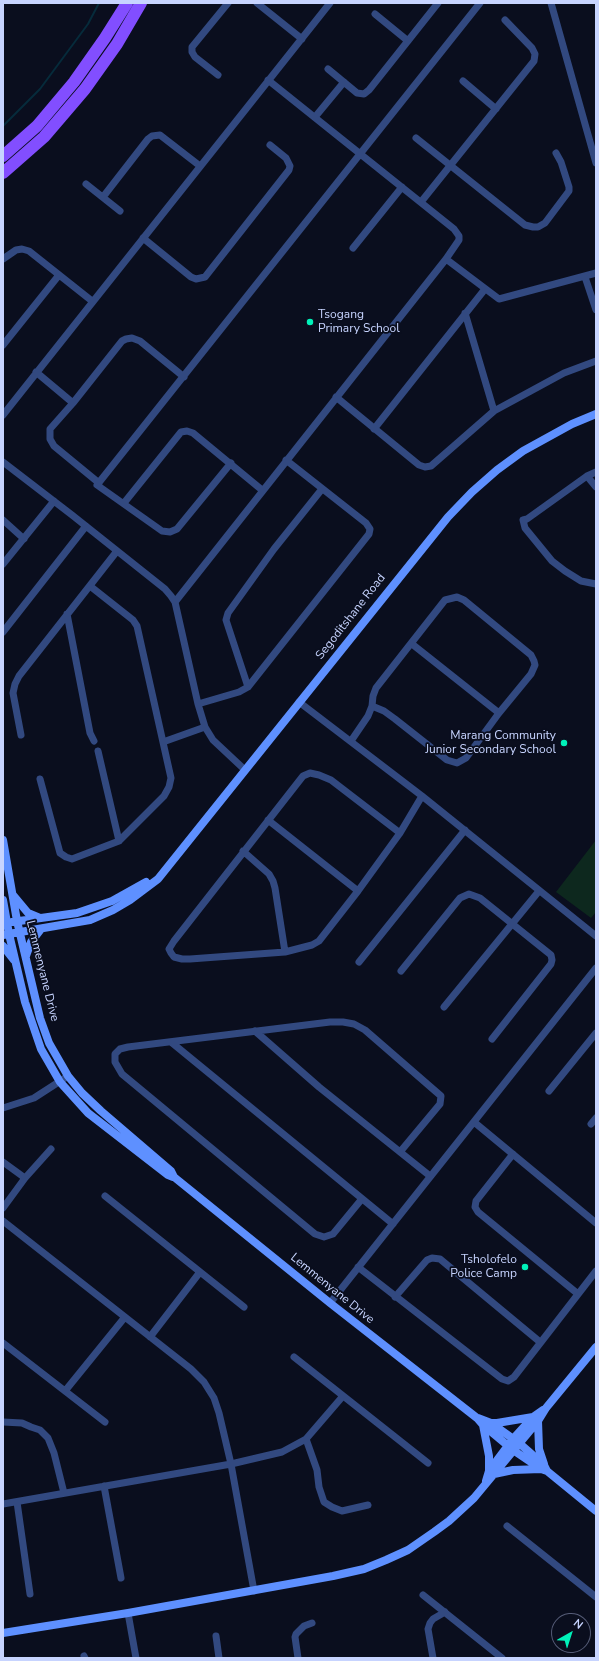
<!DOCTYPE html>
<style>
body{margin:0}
#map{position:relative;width:599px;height:1661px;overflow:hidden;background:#0a0e1e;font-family:"Nunito Sans",sans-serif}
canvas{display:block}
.frame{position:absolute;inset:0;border:4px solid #c7d4ff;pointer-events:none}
.north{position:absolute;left:551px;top:1613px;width:40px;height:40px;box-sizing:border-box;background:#0a0e1e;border:1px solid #565d78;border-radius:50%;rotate:39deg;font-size:11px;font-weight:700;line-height:16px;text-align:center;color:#c7d4ff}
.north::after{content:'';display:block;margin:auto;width:14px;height:18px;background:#00f2b9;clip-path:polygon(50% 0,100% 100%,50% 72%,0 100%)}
</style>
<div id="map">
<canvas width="599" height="1661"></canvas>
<div class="frame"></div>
<div class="north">N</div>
</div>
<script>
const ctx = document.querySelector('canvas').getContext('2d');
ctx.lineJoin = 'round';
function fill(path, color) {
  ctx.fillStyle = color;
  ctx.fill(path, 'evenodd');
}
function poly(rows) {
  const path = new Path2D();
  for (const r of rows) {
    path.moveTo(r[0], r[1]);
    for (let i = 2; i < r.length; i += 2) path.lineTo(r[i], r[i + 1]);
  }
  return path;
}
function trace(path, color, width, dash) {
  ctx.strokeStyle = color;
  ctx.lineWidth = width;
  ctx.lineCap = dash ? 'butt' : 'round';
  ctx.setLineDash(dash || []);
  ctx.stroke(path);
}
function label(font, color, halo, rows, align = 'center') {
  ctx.font = font + ' "Nunito Sans",sans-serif';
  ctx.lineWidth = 3.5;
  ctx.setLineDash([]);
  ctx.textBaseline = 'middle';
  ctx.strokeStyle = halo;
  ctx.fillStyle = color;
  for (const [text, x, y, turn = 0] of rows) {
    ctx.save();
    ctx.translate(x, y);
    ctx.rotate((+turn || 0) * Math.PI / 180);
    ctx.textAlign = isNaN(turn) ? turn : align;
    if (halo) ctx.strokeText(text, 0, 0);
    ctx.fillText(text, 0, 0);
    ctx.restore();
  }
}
const green = poly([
 [596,840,596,912,591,918,556,892]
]);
const stream = poly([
 [3,126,40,89,88,24,99,3]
]);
const street = poly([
 [257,3,302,39],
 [551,3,596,163],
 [375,14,408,41],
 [328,69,357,93,364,94,369,90,438,3],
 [218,75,195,57,192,52,192,47,228,3],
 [463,81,496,109],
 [315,117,344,82],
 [416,138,525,225,533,227,538,227,545,223,569,191,569,187,561,162,556,153],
 [86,184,120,211],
 [103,197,148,139,152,136,160,135,200,166],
 [421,202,534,61,535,54,532,48,505,20],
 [143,238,191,277,196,279,205,277,289,170,290,166,286,158,270,145],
 [353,248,402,187],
 [3,259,16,250,22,249,29,251,92,301],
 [446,259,499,299,596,273],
 [585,277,596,310],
 [465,313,494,411],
 [3,345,59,275],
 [36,372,73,403],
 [336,397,419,465,425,467,431,466,494,411,564,373,596,361],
 [3,415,330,3],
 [374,429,485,289],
 [3,462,72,515,165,589,171,596,175,602,198,704,205,727,213,740,245,770],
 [231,463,177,529,170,532,162,531,97,485,480,3],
 [596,472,587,476,527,519,523,520,525,528,552,561,565,571,581,581,596,584],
 [587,476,596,487],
 [99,483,54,446,50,439,50,429,73,403,122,341,126,339,132,338,140,341,184,377],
 [124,503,181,432,187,431,193,433,262,490],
 [3,520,24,539],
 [3,564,54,501],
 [175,602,446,259,459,240,459,236,454,229,268,80],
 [67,614,90,733,94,741],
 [3,632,86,526],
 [412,644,499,713],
 [248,687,226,620,228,613,274,549,322,489],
 [299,702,422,796,596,936],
 [198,704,239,692,248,687,369,534,370,529,366,523,286,460],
 [21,735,13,693,15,684,19,676,117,551],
 [351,741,368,716,372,706,373,696,376,688,445,600,457,597,464,600,531,655,534,661,535,665,531,674,499,713,466,758,457,763,447,760,395,719,384,711,372,706],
 [163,742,205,727],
 [98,751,119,841],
 [40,779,60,853,66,857,72,859,119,841,164,796,169,787,171,778,137,626,133,620,90,586],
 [268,820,358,891],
 [400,833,331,780,319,775,310,773,303,776,174,941,169,949,171,953,174,957,182,959,190,959,285,952,312,945,319,941,358,891,400,833,422,796],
 [243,851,269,874,273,881,275,888,285,952],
 [359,962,465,830],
 [401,971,460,898,469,894,480,898,551,955,552,960,551,964,492,1039],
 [444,1007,539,891],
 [255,1031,319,1087,430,1176],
 [171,1042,393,1224],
 [549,1091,596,1033],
 [3,1108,34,1098,68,1076],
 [474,1122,596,1223],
 [591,1124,596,1118],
 [513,1154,476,1201,475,1207,478,1212,578,1294],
 [3,1162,25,1178],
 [105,1196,244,1307],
 [361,1200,333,1234,324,1237,315,1234,122,1074,115,1062,115,1054,120,1049,128,1047,330,1022,343,1022,354,1024,365,1030,441,1096,440,1104,400,1152],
 [3,1208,25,1178,51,1149],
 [3,1221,191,1369,204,1382,214,1398,219,1413,231,1464,254,1591],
 [358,1267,502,1379,508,1381,514,1377,596,1271],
 [395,1297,427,1260,432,1258,440,1259,540,1342],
 [330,1303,596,968],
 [150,1337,200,1272],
 [3,1343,105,1422],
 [294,1357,428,1463],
 [65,1391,125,1317],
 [3,1422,22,1423,31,1427,40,1430,48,1438,54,1453,64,1493],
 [306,1439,317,1470,319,1487,324,1502,332,1507,342,1511,368,1505],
 [104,1486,121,1578],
 [17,1502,30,1594],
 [3,1504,231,1464,282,1452,306,1439,343,1396],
 [507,1526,596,1597],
 [423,1595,502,1658],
 [128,1613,136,1658],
 [216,1636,219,1658],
 [84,1656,85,1658],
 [298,1658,295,1637,296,1634,304,1626,312,1623],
 [433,1658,428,1629,430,1623,433,1619,445,1612]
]);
const secondary = poly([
 [3,840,17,921,40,1018,49,1043,68,1076,82,1093,101,1111,171,1171,174,1177,330,1303,477,1418,483,1425,513,1450,541,1469,547,1471],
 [13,895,28,913,40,918],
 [3,900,9,934,25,1002,41,1049,60,1082,88,1113,168,1175,173,1177],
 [12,922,77,913,112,901,146,882],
 [3,935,90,920,113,910,130,900,158,879,448,517,472,492,497,470,523,451,572,424,596,414],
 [3,946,14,960],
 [26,956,31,942,41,929],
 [478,1418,491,1423,519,1443,544,1465,547,1471,596,1511],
 [538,1421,539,1449,544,1464],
 [491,1423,497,1423,533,1417],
 [483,1425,489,1456,489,1470],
 [494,1474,513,1470,541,1469],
 [486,1481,489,1471,513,1439,533,1417,543,1410],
 [3,1633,128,1613,333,1576,364,1569,386,1560,408,1550,434,1532,449,1521,474,1498,538,1421,546,1408,596,1347]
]);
const primary = poly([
 [3,156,37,126,74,82,105,38,127,3],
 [3,173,44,137,85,89,117,44,141,3]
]);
const markers = [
 [310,322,4,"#00f2b9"],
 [564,743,4,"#00f2b9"],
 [525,1267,4,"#00f2b9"]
];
const poiNames = [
 ["Tsogang",318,315,"left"],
 ["Primary School",318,329,"left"],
 ["Marang Community",556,736],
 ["Junior Secondary School",556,750],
 ["Tsholofelo",517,1260],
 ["Police Camp",517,1274]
];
const streetNames = [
 ["Segoditshane Road",351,617,-52],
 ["Lemmenyane Drive",42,971,76],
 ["Lemmenyane Drive",332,1289,39]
];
fill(green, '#0d281e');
trace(stream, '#062b3b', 2);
trace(street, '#324980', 7);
trace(secondary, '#5e90ff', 8);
trace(primary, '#824eff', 12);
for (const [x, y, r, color] of markers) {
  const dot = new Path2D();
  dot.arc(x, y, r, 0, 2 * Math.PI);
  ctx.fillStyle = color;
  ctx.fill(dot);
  trace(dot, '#0a0e1e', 1.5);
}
label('12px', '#c7d4ff', '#0a0e1e', poiNames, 'right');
label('12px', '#c7d4ff', '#0a0e1e', streetNames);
</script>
